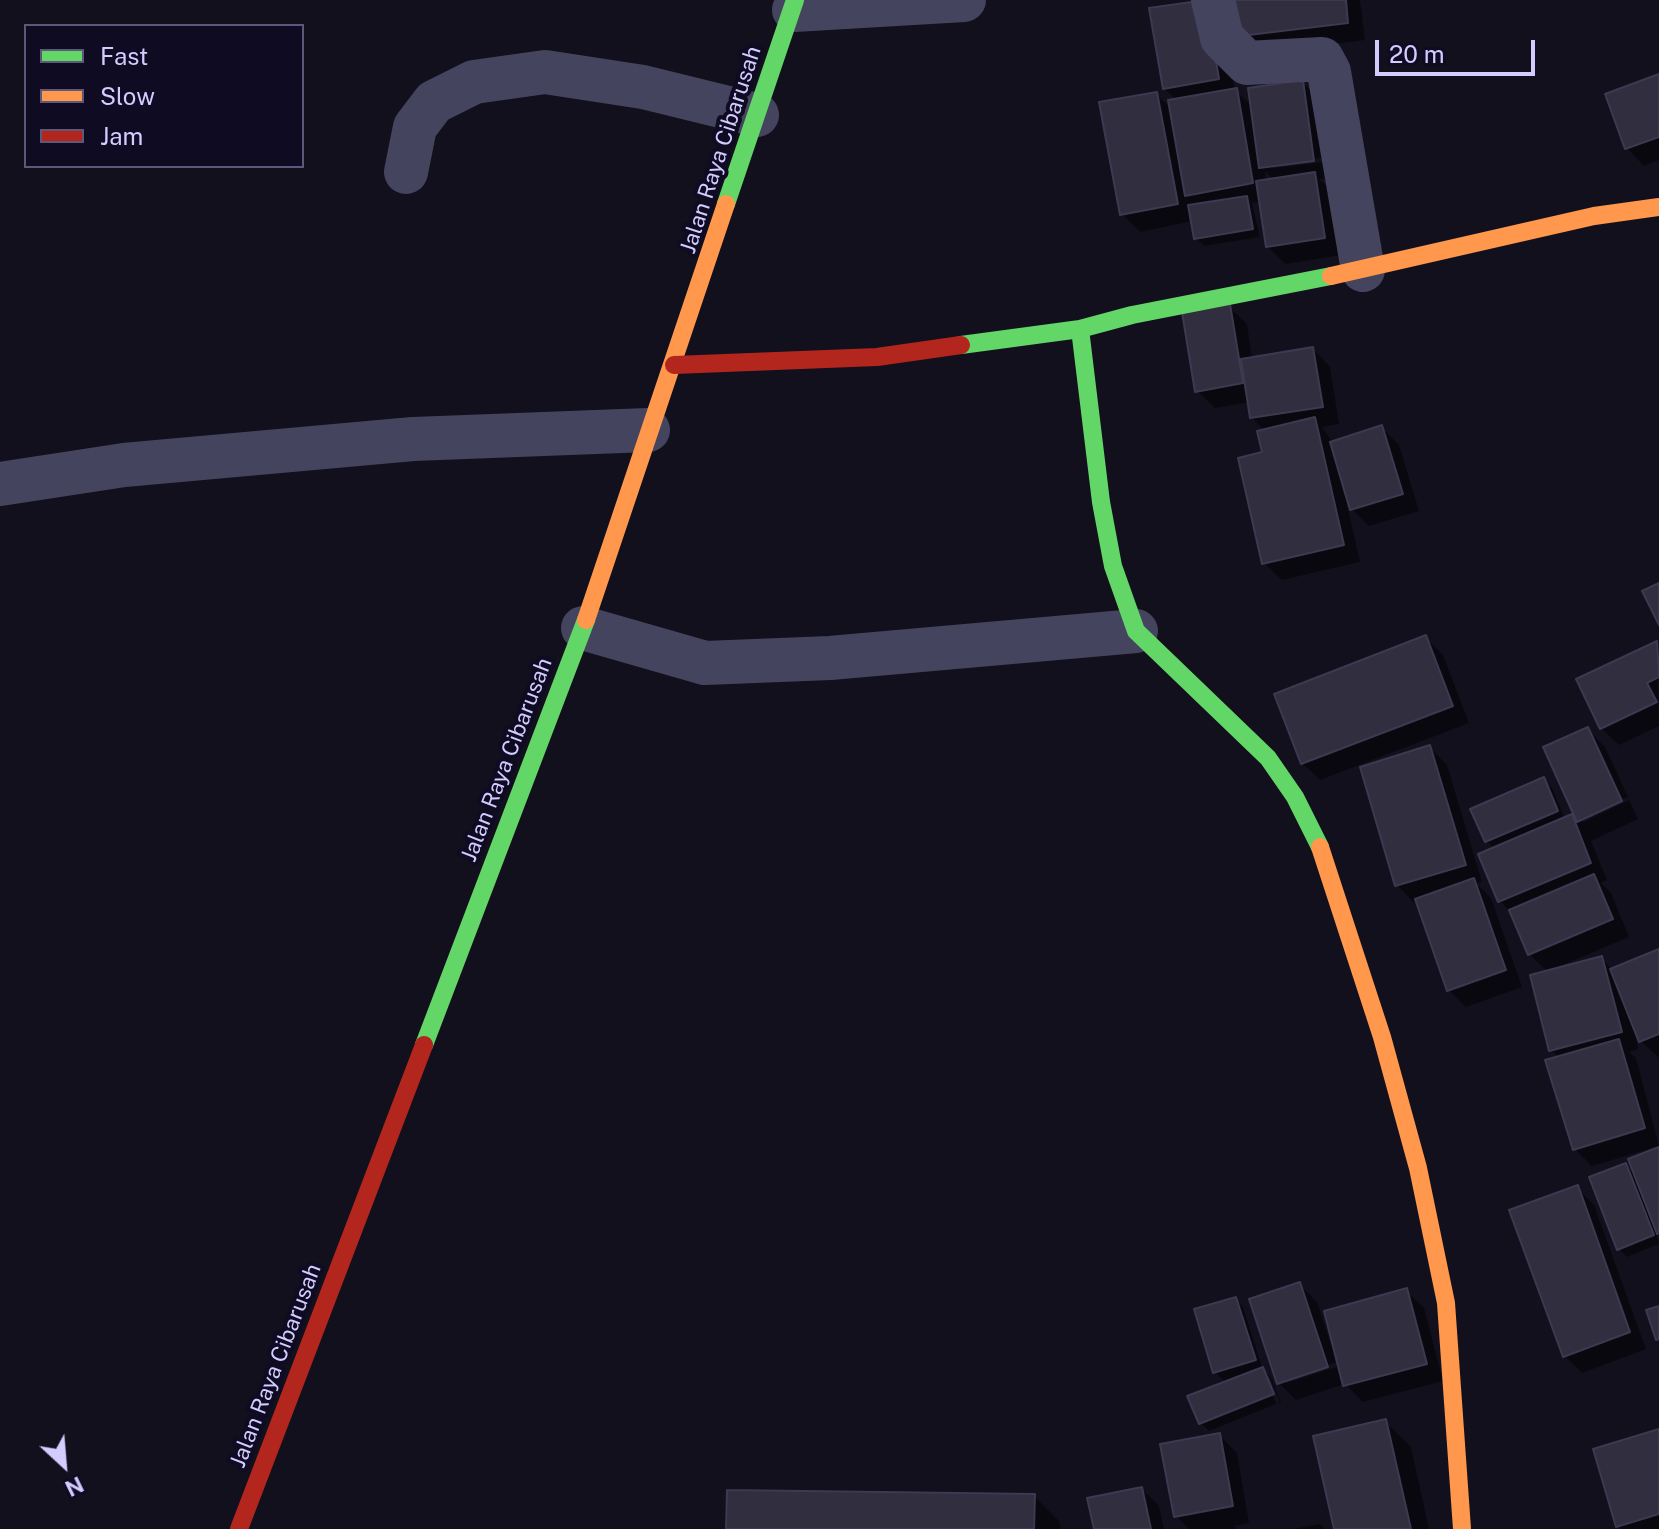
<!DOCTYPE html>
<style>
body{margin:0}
#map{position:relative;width:1659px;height:1529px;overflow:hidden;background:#12101d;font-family:"Public Sans",sans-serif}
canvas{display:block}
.legend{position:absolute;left:24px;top:24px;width:280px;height:144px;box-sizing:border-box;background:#0f0b22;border:2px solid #5d587a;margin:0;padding:10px 14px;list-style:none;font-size:24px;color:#d2ccff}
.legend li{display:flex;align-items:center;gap:16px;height:40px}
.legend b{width:40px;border:2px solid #5d587a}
.north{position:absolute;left:24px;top:1425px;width:80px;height:80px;-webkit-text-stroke:6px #0f0b22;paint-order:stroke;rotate:154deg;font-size:22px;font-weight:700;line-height:32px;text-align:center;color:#d2ccff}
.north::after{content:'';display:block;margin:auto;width:28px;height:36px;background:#d2ccff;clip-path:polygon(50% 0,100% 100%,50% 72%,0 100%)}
.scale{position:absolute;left:1375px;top:40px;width:160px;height:36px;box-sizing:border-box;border:4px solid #d2ccff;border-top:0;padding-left:10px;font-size:24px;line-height:28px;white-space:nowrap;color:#d2ccff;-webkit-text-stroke:6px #0f0b22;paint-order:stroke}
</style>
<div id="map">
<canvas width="1659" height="1529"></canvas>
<ul class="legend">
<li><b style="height:10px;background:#63d668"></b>Fast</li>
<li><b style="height:10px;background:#ff974d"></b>Slow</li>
<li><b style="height:10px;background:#b3261e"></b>Jam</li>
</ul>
<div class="north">N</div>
<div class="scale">20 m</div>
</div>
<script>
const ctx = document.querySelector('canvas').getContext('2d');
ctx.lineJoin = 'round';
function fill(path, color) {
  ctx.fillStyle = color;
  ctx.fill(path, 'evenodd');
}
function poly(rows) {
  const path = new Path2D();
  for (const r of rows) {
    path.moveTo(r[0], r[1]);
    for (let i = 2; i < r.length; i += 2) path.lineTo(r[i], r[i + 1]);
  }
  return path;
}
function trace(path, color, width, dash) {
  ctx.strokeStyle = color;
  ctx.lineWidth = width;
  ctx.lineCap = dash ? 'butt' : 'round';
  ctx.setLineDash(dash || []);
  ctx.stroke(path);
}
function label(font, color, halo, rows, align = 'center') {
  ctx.font = font + ' "Public Sans",sans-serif';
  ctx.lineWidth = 8;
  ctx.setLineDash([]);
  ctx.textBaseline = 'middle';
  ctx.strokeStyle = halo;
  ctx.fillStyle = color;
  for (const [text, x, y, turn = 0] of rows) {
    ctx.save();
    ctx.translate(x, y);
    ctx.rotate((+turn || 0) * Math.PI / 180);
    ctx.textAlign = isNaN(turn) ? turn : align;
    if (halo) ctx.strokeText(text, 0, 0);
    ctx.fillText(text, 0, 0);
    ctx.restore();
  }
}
const shadow = poly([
 [1229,0,1360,0,1365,40,1251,54],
 [1222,18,1235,91,1253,106,1302,82,1319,99,1330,178,1319,179,1332,191,1341,255,1285,264,1268,247,1261,202,1252,203,1260,237,1204,246,1196,238,1193,221,1140,232,1122,214,1156,94,1172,109,1177,101,1164,88],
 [1323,158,1324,162,1272,168,1272,164],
 [1265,171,1274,180,1266,181],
 [1659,76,1659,160,1644,166,1627,148],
 [1229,307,1247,324,1252,359,1313,349,1330,367,1339,424,1322,427,1333,443,1382,428,1399,445,1419,511,1369,526,1347,504,1360,562,1282,580,1264,563,1265,431,1252,418,1249,402,1215,408,1197,391],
 [1426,638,1443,655,1469,723,1320,780,1302,763],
 [1657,643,1659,726,1619,745,1601,728],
 [1587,729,1605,747,1628,797,1583,817,1583,822,1629,800,1638,819,1591,841,1607,880,1601,883,1611,893,1629,937,1556,968,1602,959,1613,970,1659,951,1659,1058,1641,1041,1634,1024,1638,1049,1629,1052,1636,1058,1659,1146,1592,1166,1575,1149,1560,1058,1551,1050,1548,972,1529,954,1512,914,1500,901,1495,849,1487,841,1543,779,1552,788,1565,819,1575,815],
 [1430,748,1447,765,1482,882,1477,884,1491,898,1522,987,1466,1007,1449,990,1418,901,1414,903,1397,885],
 [1659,1150,1659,1233,1656,1231,1659,1244,1627,1257,1619,1249,1625,1165,1637,1177],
 [1577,1188,1594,1205,1646,1349,1582,1373,1565,1356],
 [1299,1284,1317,1302,1332,1347,1406,1291,1424,1308,1443,1381,1363,1402,1345,1384,1296,1400,1279,1383],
 [1337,1362,1339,1366,1286,1383,1286,1379],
 [1235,1299,1243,1307,1263,1370,1271,1377,1281,1402,1209,1431,1200,1422,1226,1383,1215,1372],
 [1265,1376,1269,1376,1280,1402,1276,1404],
 [1385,1422,1411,1447,1429,1529,1336,1529],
 [1659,1431,1659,1529,1621,1529,1618,1526],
 [1219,1435,1237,1453,1249,1523,1234,1526,1237,1529,1189,1529,1176,1516],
 [1142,1489,1159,1506,1164,1529,1096,1529],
 [1034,1496,1060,1522,1060,1529,728,1529],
 [1320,1524,1325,1529,1294,1529]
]);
const building = poly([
 [1206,0,1219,79,1163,89,1149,8,1206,0],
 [1227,0,1346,0,1348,23,1232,37,1227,0],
 [1659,74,1659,137,1625,149,1605,94,1659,74],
 [1303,80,1314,161,1259,168,1248,88,1303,80],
 [1237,88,1253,183,1185,196,1168,100,1237,88],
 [1157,92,1178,204,1120,215,1099,102,1157,92],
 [1315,172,1325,238,1266,247,1256,181,1315,172],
 [1247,196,1253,229,1194,239,1188,205,1247,196],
 [1230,304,1243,383,1195,392,1182,312,1230,304],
 [1313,347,1323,407,1250,418,1241,359,1313,347],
 [1315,417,1344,545,1262,564,1238,458,1262,452,1257,431,1315,417],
 [1382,425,1403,494,1350,510,1330,442,1382,425],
 [1659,583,1659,625,1642,591,1659,583],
 [1426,635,1453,706,1301,764,1274,694,1426,635],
 [1657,641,1659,677,1647,683,1657,702,1600,729,1576,679,1657,641],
 [1588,727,1622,801,1577,822,1543,747,1588,727],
 [1430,745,1466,865,1395,886,1360,767,1430,745],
 [1544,777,1558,811,1485,842,1470,809,1544,777],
 [1572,814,1591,863,1498,902,1478,854,1572,814],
 [1594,874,1613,919,1528,955,1509,910,1594,874],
 [1474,878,1506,970,1447,991,1415,899,1474,878],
 [1659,949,1659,1034,1639,1042,1610,969,1659,949],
 [1602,956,1622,1032,1549,1051,1530,975,1602,956],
 [1619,1039,1645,1128,1573,1150,1545,1060,1619,1039],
 [1659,1147,1659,1233,1657,1234,1628,1159,1659,1147],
 [1626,1163,1654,1235,1617,1250,1589,1177,1626,1163],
 [1578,1185,1630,1332,1563,1357,1509,1210,1578,1185],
 [1300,1282,1328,1367,1277,1384,1249,1299,1300,1282],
 [1407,1288,1427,1364,1343,1386,1324,1311,1407,1288],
 [1236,1297,1256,1360,1213,1373,1194,1309,1236,1297],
 [1659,1306,1659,1339,1656,1340,1646,1310,1659,1306],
 [1263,1367,1274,1394,1199,1424,1187,1396,1263,1367],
 [1386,1419,1411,1529,1334,1529,1313,1436,1386,1419],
 [1659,1429,1659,1514,1616,1527,1593,1449,1659,1429],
 [1220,1433,1233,1506,1174,1517,1160,1444,1220,1433],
 [1142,1487,1151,1529,1094,1529,1087,1498,1142,1487],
 [727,1490,1035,1494,1034,1529,726,1529,727,1490]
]);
const street = poly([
 [1213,0,1222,38,1247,63,1322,59,1329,72,1363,270],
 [794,10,964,0],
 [406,172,415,127,434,102,474,82,545,72,643,87,757,115],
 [0,484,124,465,413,439,648,430],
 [583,628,705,663,830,658,1136,631]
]);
const fast = poly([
 [726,204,795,0],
 [1080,329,1101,502,1113,566,1136,631,1268,758,1295,797,1320,847],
 [961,345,1080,329,1132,315,1331,276],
 [424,1045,586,620]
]);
const slow = poly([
 [1331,276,1594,216,1659,207],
 [586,620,726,204],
 [1320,847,1382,1037,1418,1168,1446,1303,1462,1529]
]);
const jam = poly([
 [674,365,877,357,961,345],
 [239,1529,424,1045]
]);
const streetNames = [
 ["Jalan Raya Cibarusah",721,150,-72],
 ["Jalan Raya Cibarusah",507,760,-69],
 ["Jalan Raya Cibarusah",276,1366,-69]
];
fill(shadow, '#0007');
fill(building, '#302e3f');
trace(building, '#3e3951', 2);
trace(street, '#45445e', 44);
trace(fast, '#63d668', 18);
trace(slow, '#ff974d', 18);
trace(jam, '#b3261e', 18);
label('22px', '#d2ccff', '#0f0b22', streetNames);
</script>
